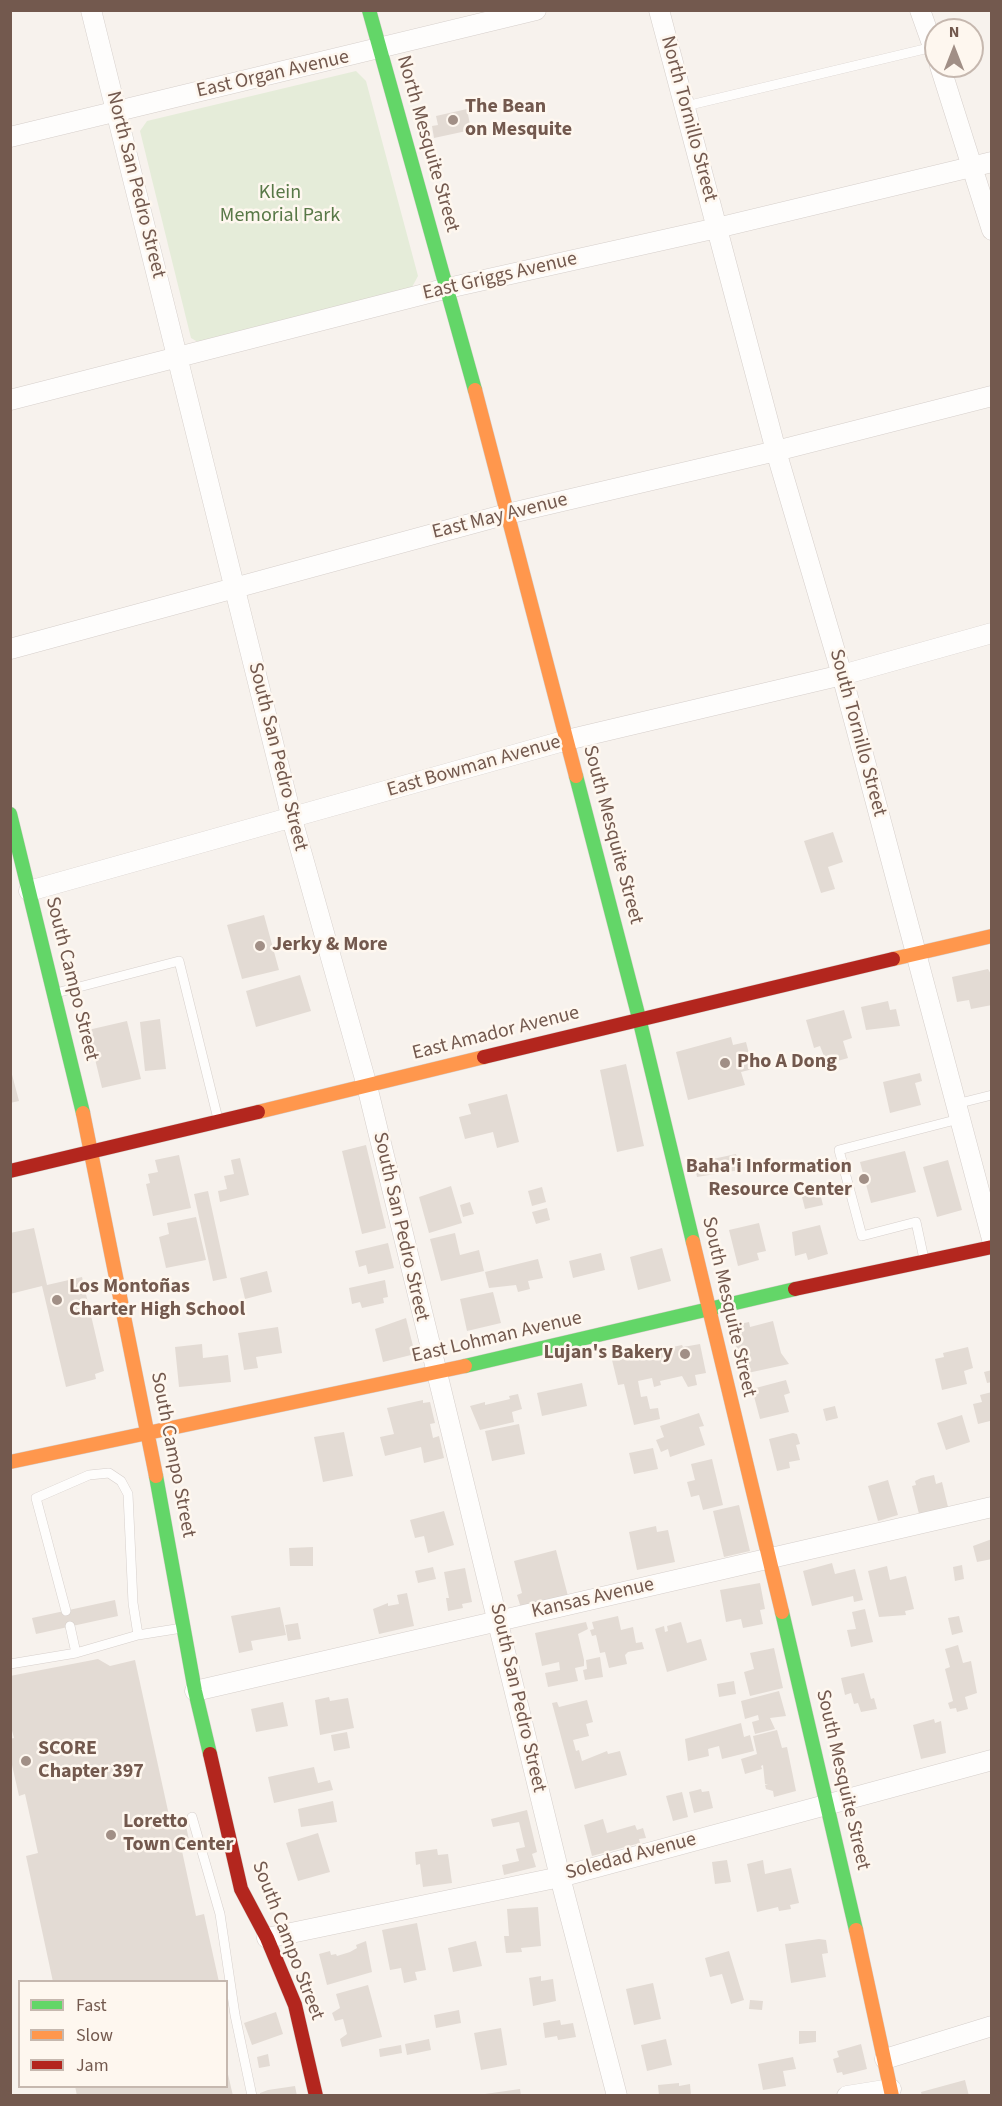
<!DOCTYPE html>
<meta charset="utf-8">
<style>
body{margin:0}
#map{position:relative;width:1002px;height:2106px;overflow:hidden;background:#f7f2ed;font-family:"Source Sans 3",sans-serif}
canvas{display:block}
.frame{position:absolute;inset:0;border:12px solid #73594e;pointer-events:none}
.legend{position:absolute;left:18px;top:1980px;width:210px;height:108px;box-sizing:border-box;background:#fef7ef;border:2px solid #c6b8af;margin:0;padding:8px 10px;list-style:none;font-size:18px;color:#73594e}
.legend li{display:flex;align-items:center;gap:12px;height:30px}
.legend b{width:30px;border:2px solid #c6b8af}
.north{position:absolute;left:924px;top:18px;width:60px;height:60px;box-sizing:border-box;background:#fef7ef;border:2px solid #c6b8af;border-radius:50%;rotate:0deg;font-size:16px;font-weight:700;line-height:24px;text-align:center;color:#73594e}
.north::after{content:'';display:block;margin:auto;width:21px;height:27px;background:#a18f86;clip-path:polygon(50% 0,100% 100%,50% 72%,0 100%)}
</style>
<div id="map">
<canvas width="1002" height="2106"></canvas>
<div class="frame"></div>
<ul class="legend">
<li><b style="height:8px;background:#63d668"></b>Fast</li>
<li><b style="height:8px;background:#ff974d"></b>Slow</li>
<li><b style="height:8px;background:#b3261e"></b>Jam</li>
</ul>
<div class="north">N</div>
</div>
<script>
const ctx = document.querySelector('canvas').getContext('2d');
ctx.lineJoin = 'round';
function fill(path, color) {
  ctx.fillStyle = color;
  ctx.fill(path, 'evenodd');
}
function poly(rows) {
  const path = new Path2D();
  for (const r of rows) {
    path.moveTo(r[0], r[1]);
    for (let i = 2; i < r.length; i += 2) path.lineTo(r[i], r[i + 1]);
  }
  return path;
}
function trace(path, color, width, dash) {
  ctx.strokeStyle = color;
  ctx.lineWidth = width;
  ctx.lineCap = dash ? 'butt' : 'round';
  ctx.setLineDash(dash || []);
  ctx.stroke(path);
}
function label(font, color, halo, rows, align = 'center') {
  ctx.font = font + ' "Source Sans 3",sans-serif';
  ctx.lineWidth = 5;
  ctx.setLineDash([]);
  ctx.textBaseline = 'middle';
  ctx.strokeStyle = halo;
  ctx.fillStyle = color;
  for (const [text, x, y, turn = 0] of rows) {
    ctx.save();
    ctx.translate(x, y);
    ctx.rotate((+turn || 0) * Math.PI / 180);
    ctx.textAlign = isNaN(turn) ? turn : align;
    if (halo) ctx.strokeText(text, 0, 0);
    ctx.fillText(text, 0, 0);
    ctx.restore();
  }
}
const green = poly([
 [356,71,366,81,418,276,411,289,198,342,191,338,140,131,147,121]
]);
const building = poly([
 [467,109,471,130,434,138,432,126,438,125,436,116],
 [833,832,843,862,828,867,835,889,821,893,804,841],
 [264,915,279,970,242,979,227,925],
 [988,969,992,976,992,1005,971,1009,969,1000,957,1002,952,977],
 [300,975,311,1011,256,1027,246,991],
 [888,1001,890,1010,896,1009,900,1026,866,1030,861,1007],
 [844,1010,852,1038,843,1041,848,1058,827,1064,820,1046,814,1048,806,1020],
 [160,1019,166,1069,145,1071,140,1022],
 [127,1021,141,1079,102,1088,88,1030],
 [731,1037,733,1045,746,1042,753,1069,741,1072,745,1085,688,1100,676,1052],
 [626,1064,644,1146,617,1152,600,1070],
 [10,1067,19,1101,10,1103],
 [920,1073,922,1081,915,1083,921,1105,890,1113,883,1082],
 [507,1094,519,1142,497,1148,493,1132,465,1139,459,1117,471,1114,468,1104],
 [366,1145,386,1228,362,1234,342,1151],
 [905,1151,916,1192,871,1203,860,1162],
 [736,1154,740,1170,697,1177,694,1163],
 [179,1155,191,1208,153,1216,146,1184,150,1183,148,1174,158,1172,155,1160],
 [240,1158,249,1195,220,1202,218,1191,227,1189,224,1176,234,1174,231,1160],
 [948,1160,962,1210,937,1217,923,1167],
 [451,1186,462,1223,429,1233,419,1197],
 [542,1187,546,1202,532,1206,528,1191],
 [819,1189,823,1205,805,1209,801,1193],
 [208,1191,227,1278,213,1281,194,1194],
 [470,1202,474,1214,463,1217,460,1205],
 [547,1208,550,1220,536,1224,532,1212],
 [196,1217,206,1260,166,1268,159,1237,169,1234,167,1223],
 [759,1223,766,1251,757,1253,759,1260,738,1266,729,1230],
 [820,1225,828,1254,808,1260,806,1253,795,1256,792,1232],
 [34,1228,47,1285,82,1277,104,1371,95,1374,96,1379,66,1387,42,1286,10,1294,10,1233],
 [455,1233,460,1255,479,1250,484,1271,441,1281,430,1239],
 [388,1243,394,1268,368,1274,366,1265,359,1267,355,1251],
 [662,1248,671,1281,638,1290,630,1257],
 [601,1253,605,1270,573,1278,569,1261],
 [538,1259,543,1278,528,1281,530,1289,518,1292,516,1285,489,1288,485,1272],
 [267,1271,272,1292,245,1299,240,1278],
 [385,1280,388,1297,383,1298,384,1303,362,1308,360,1302,352,1304,349,1288],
 [493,1292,501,1323,467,1331,460,1299],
 [406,1318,415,1354,383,1362,375,1329],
 [773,1321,781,1353,789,1364,743,1374,732,1329,735,1325,749,1322,750,1327],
 [278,1327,282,1353,256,1357,258,1368,244,1370,238,1333],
 [202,1344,203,1358,228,1355,231,1382,179,1387,175,1347],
 [700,1344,706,1373,695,1375,697,1385,688,1387,682,1376,660,1381,661,1385,654,1387,652,1378,638,1381,641,1397,647,1396,650,1409,658,1408,660,1419,634,1425,624,1384,618,1385,612,1360,682,1345,683,1347],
 [968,1347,973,1368,964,1371,967,1384,942,1390,935,1359,944,1357,943,1353],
 [992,1370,992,1382,987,1383,984,1372],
 [786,1380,790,1393,784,1395,789,1412,760,1419,752,1389],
 [582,1383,587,1406,542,1416,537,1393],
 [992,1392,992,1418,990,1421,978,1424,973,1404,982,1402,980,1395],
 [518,1394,522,1409,512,1412,514,1422,480,1430,470,1406,485,1402,485,1405,510,1399,509,1396],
 [423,1400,423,1403,430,1402,435,1423,430,1424,433,1438,439,1436,444,1458,424,1463,421,1447,385,1456,380,1437,394,1434,387,1408],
 [835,1406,838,1418,826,1421,823,1409],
 [699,1413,704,1426,699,1427,705,1445,670,1457,668,1449,661,1452,656,1440,664,1437,660,1426],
 [962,1415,970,1442,946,1450,937,1423],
 [519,1424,525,1454,492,1461,485,1431],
 [344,1432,353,1476,323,1482,314,1437],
 [793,1433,797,1434,800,1444,796,1445,800,1460,789,1462,790,1468,777,1471,769,1439],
 [653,1448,658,1469,634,1474,629,1453],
 [712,1459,723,1505,703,1510,699,1495,691,1497,687,1482,695,1480,691,1464],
 [934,1475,936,1484,942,1482,948,1507,919,1514,912,1486,916,1485,915,1481,921,1478],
 [888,1480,898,1515,878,1521,868,1486],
 [739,1505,750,1551,724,1557,713,1511],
 [444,1511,454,1545,428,1553,424,1536,415,1538,410,1520],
 [656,1526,657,1532,668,1530,675,1562,637,1570,629,1532],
 [992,1539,992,1559,977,1562,973,1546],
 [313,1547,313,1566,290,1566,289,1548],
 [556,1550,568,1596,521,1608,517,1595,522,1593,514,1561],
 [832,1563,835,1574,855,1569,863,1600,854,1602,853,1596,812,1606,803,1571],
 [962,1565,964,1579,955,1581,953,1567],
 [887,1566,890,1580,906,1576,914,1609,905,1611,906,1615,879,1617,868,1571],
 [433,1567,436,1579,418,1583,415,1571],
 [465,1568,472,1602,462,1604,463,1608,448,1611,446,1598,449,1598,444,1572],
 [760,1583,765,1609,760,1610,763,1624,743,1628,741,1619,726,1622,720,1590],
 [407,1593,414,1626,379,1634,373,1609,388,1603,388,1606,399,1604,397,1595],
 [115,1600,118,1616,36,1634,32,1618],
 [280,1607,286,1635,251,1641,253,1650,239,1653,231,1616],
 [865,1609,873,1642,851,1647,847,1630,856,1629,852,1612],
 [618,1616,621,1630,633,1627,636,1643,642,1642,644,1649,628,1652,625,1655,627,1664,609,1668,605,1652,600,1653,596,1635,592,1636,590,1630,594,1629,592,1622],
 [959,1616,963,1632,952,1635,948,1618],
 [586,1622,588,1629,578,1634,584,1660,584,1666,575,1668,578,1681,548,1687,545,1673,560,1670,559,1662,542,1666,535,1633],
 [681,1622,687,1643,701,1639,707,1660,667,1672,655,1629,664,1626,665,1632,668,1631,667,1626],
 [298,1623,301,1639,288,1641,285,1625],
 [958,1645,963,1663,971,1661,977,1693,965,1697,968,1709,957,1712,956,1708,950,1709,948,1703,953,1701,945,1669,950,1667,945,1649],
 [774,1648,783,1688,750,1696,744,1672,754,1669,750,1653],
 [600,1657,603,1677,585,1680,583,1670,587,1669,586,1660],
 [98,1659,110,1666,135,1660,170,1820,184,1817,191,1849,182,1851,196,1916,204,1914,219,1982,53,1982,26,1856,38,1853,25,1794,19,1796,10,1756,10,1739,14,1738,10,1723,10,1676],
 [864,1673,871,1699,874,1698,877,1709,861,1712,858,1703,854,1704,851,1693,845,1695,841,1678],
 [734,1681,736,1694,719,1697,717,1684],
 [779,1691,786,1716,770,1718,775,1729,755,1734,752,1722,759,1720,758,1715,745,1719,741,1701],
 [329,1697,330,1701,348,1698,354,1728,320,1735,315,1700],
 [587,1700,593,1722,586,1724,589,1736,573,1740,576,1751,579,1750,582,1761,607,1751,608,1754,620,1751,627,1775,575,1789,552,1703,557,1702,559,1707],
 [283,1702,288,1726,256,1732,251,1709],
 [934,1719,935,1723,941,1721,946,1753,921,1759,913,1725],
 [741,1723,744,1737,750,1735,754,1751,722,1759,719,1746,708,1749,709,1756,688,1761,685,1739],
 [777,1730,782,1748,787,1747,796,1791,774,1797,773,1791,766,1789,765,1785,768,1785,765,1784,763,1765,761,1766,762,1769,745,1774,741,1759,757,1754,753,1736],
 [347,1732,350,1748,334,1751,331,1735],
 [314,1767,318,1783,330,1780,333,1790,274,1803,268,1777],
 [701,1789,702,1792,709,1791,713,1808,694,1813,689,1792],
 [682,1792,688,1817,673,1821,666,1796],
 [333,1801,337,1822,301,1827,298,1809],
 [527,1810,537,1852,532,1854,536,1867,504,1875,502,1865,519,1861,516,1849,525,1847,519,1822,493,1827,491,1819],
 [603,1819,607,1833,635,1825,637,1830,643,1828,646,1838,639,1839,640,1843,592,1856,584,1825],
 [318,1833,330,1872,298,1881,286,1843],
 [437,1849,438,1855,448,1854,452,1883,423,1887,420,1864,416,1865,415,1852],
 [727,1860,731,1882,715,1884,712,1862],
 [763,1860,765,1874,791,1868,799,1903,790,1905,791,1909,779,1911,778,1907,757,1912,747,1864],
 [538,1907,541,1946,521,1948,522,1952,506,1953,504,1936,509,1936,507,1909],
 [417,1923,426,1970,415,1972,417,1980,404,1983,401,1968,390,1970,382,1930],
 [819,1939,826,1940,828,1953,822,1954,826,1977,791,1983,785,1944],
 [366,1941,372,1972,327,1985,319,1954,330,1951,331,1955,336,1954,337,1956,350,1952,357,1948,356,1945],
 [476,1941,482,1966,453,1972,448,1948],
 [729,1951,744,2000,731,2004,722,1974,710,1977,705,1958],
 [541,1976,541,1981,553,1979,556,2001,533,2006,529,1978],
 [653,1983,661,2019,634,2025,626,1989],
 [368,1985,382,2037,342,2047,340,2039,347,2034,343,2019,335,2021,332,2013,340,2008,336,1994],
 [750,2000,763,2001,762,2010,749,2009],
 [459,2010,461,2023,436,2028,434,2015],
 [276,2012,283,2034,252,2045,244,2023],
 [560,2020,561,2025,573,2023,576,2037,558,2040,557,2036,545,2038,543,2023],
 [501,2028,507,2065,481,2070,474,2033],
 [799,2031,816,2031,816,2042,799,2044],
 [429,2039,431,2050,407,2055,405,2044],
 [666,2039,672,2065,647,2071,641,2045],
 [861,2044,867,2069,843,2075,842,2072,837,2073,833,2059,839,2057,837,2051],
 [401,2045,402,2053,380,2057,379,2049],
 [268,2054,270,2066,259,2068,257,2057],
 [793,2057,796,2069,783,2071,786,2086,763,2090,758,2064],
 [227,2070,233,2096,77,2096,75,2086,226,2086],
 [965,2080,969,2096,922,2096,921,2092],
 [679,2083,679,2086,690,2084,691,2096,659,2096,658,2085],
 [295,2086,297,2096,260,2096,260,2093,268,2090],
 [520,2089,521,2096,485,2096,485,2094]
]);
const lane = poly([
 [686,106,933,47],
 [56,993,179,961,218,1119],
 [956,1104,992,1095],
 [924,1259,916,1222,862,1236,839,1150,959,1119],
 [66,1611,36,1498,89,1475,109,1473,121,1481,128,1494,133,1603,138,1635,182,1628],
 [70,1626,76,1653],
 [10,1664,76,1653,138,1635],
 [192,1817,220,1914,235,2015,252,2096]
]);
const street = poly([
 [91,10,292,819,367,1086,560,1877,617,2096],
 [659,10,776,451,842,675,992,1239],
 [920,10,936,55],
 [940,66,992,230],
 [10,137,536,10],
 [10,400,448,288,717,228,992,162],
 [10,649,507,514,776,451,992,396],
 [29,891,567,740,842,675,992,633],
 [195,1691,992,1507],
 [267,1938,560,1877,992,1760],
 [885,2059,992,2026],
 [847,2096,891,2089]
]);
const fast = poly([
 [369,10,475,390],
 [576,776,639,1018,693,1242],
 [10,814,83,1113],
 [465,1366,795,1289],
 [156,1476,195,1691,210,1754],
 [782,1612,856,1930]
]);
const slow = poly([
 [475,390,576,776],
 [893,959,992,936],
 [258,1112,484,1057],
 [83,1113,156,1476],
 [693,1242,782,1612],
 [10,1462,465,1366],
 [856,1930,892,2096]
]);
const jam = poly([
 [484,1057,893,959],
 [10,1171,258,1112],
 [795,1289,992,1247],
 [210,1754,241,1889,267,1938,295,2005,316,2096]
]);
const markers = [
 [453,120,6,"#a18f86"],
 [260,946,6,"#a18f86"],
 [725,1063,6,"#a18f86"],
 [864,1179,6,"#a18f86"],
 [57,1300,6,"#a18f86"],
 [685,1354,6,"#a18f86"],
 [26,1761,6,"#a18f86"],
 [111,1835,6,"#a18f86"]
];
const streetNames = [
 ["East Organ Avenue",273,75,-13],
 ["North Tornillo Street",688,119,75],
 ["North Mesquite Street",427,144,74],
 ["North San Pedro Street",135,185,76],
 ["East Griggs Avenue",500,277,-13],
 ["East May Avenue",500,517,-14],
 ["South Tornillo Street",857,733,75],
 ["South San Pedro Street",277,757,76],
 ["East Bowman Avenue",474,767,-16],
 ["South Mesquite Street",612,835,75],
 ["South Campo Street",71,979,76],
 ["East Amador Avenue",496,1034,-14],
 ["South San Pedro Street",400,1227,77],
 ["South Mesquite Street",728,1307,77],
 ["East Lohman Avenue",497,1338,-13],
 ["South Campo Street",172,1455,79],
 ["Kansas Avenue",593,1599,-13],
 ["South San Pedro Street",517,1698,77],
 ["South Mesquite Street",842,1780,77],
 ["Soledad Avenue",631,1857,-15],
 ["South Campo Street",287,1941,69]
];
const poiNames = [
 ["The Bean",465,108],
 ["on Mesquite",465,131],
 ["Jerky & More",272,946],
 ["Pho A Dong",737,1063],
 ["Baha'i Information",852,1168,"right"],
 ["Resource Center",852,1191,"right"],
 ["Los Montoñas",69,1288],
 ["Charter High School",69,1311],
 ["Lujan's Bakery",673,1354,"right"],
 ["SCORE",38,1750],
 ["Chapter 397",38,1773],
 ["Loretto",123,1823],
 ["Town Center",123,1846]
];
const parkNames = [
 ["Klein",280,194],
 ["Memorial Park",280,217]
];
fill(green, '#e5ecd9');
fill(building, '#e3dbd4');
trace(lane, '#d6cfcb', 10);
trace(street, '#d6cfcb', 21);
trace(fast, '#d6ceca', 15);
trace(slow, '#d6ceca', 15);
trace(jam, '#d6ceca', 15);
trace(lane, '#fefdfc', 9);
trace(street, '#fefdfc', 20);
trace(fast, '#63d668', 14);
trace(slow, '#ff974d', 14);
trace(jam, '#b3261e', 14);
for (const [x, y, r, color] of markers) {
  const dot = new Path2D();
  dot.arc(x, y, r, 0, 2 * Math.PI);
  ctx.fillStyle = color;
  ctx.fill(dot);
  trace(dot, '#fef7ef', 2);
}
label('20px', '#73594e', '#fef7ef', streetNames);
label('bold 20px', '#73594e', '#fef7ef', poiNames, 'left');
label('20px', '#587847', '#fef7ef', parkNames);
</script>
